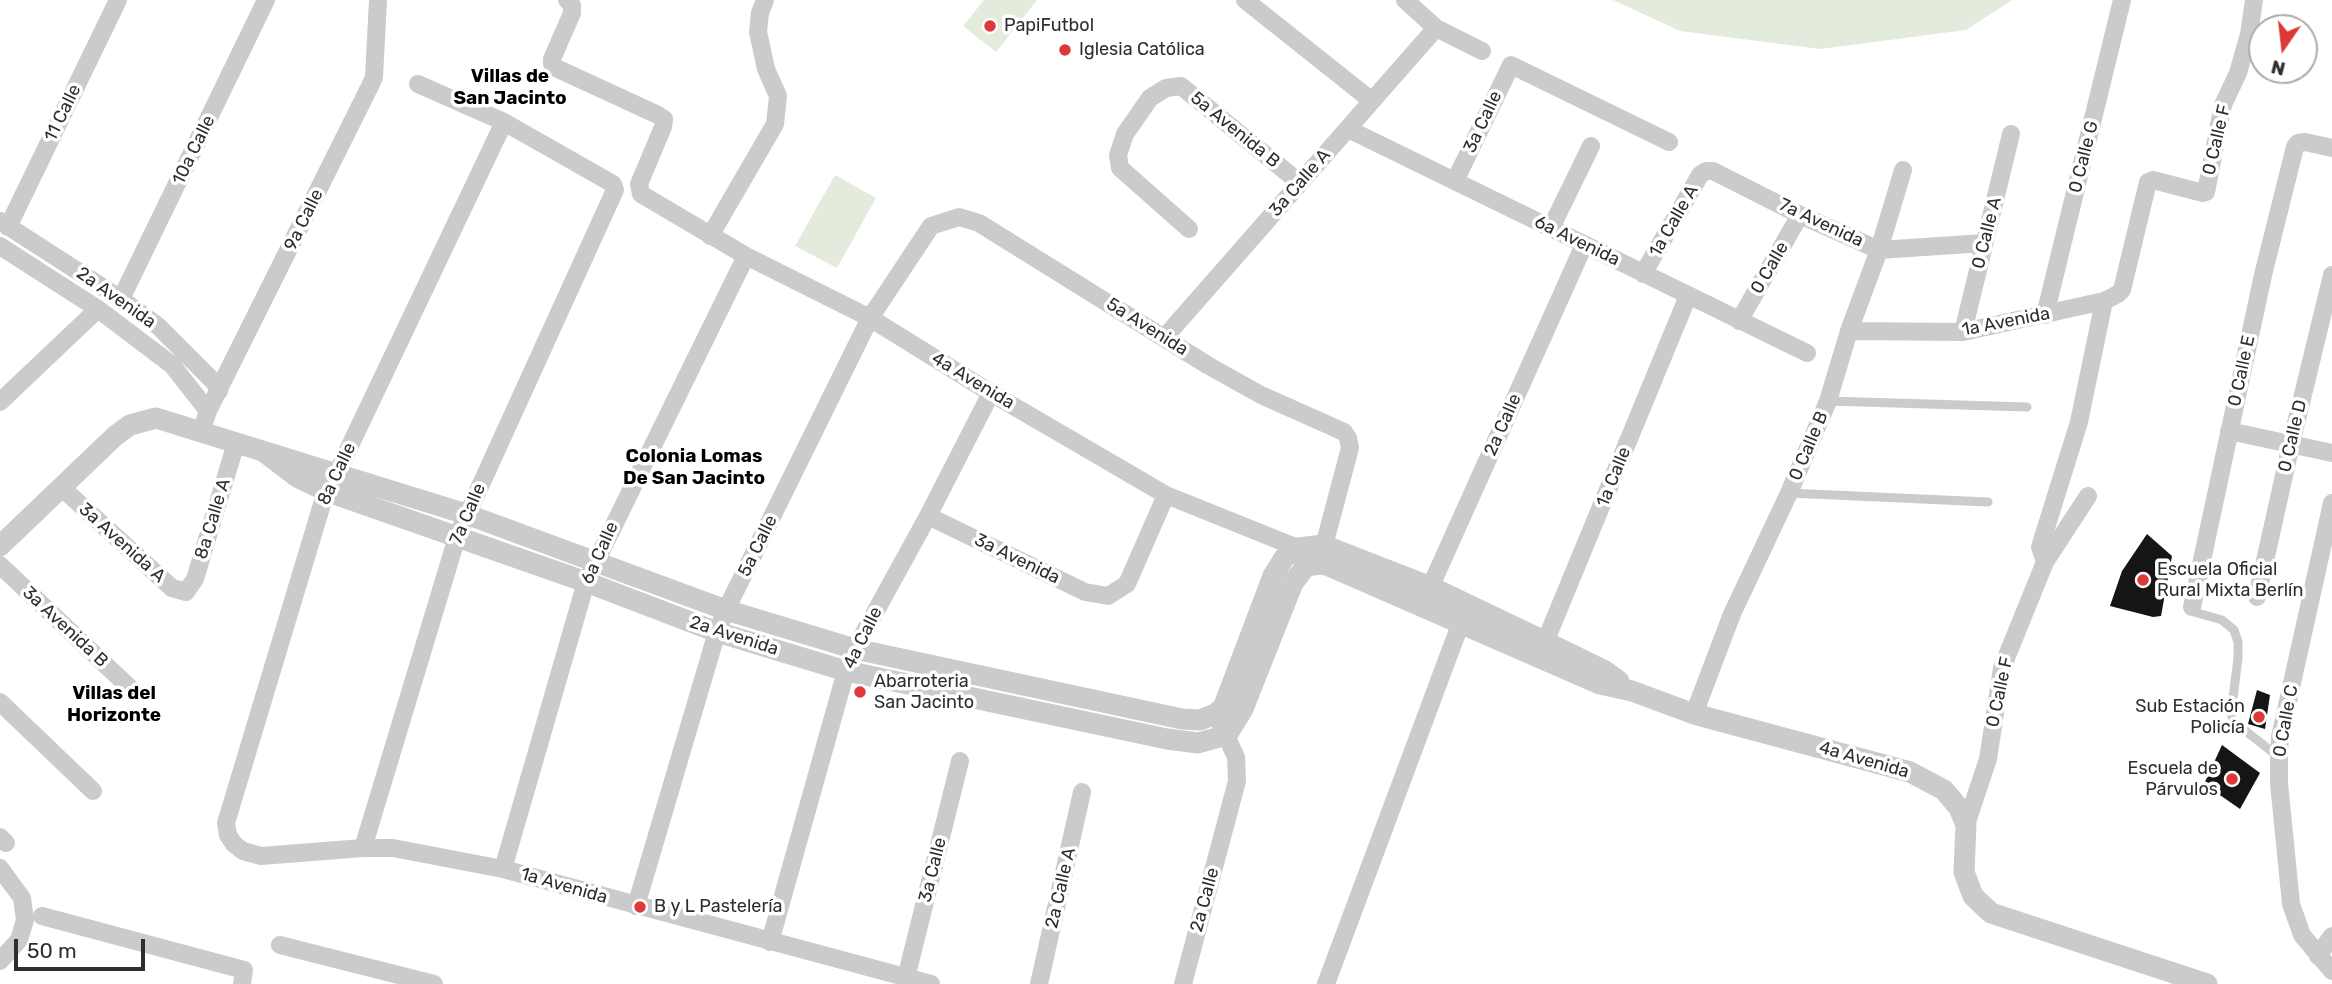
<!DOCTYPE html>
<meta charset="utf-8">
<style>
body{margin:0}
#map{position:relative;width:2332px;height:984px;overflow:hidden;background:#fff;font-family:Rubik,sans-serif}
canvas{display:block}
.north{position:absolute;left:2248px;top:14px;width:70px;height:70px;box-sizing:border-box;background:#fff;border:2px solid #ababab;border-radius:50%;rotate:194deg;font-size:19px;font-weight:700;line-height:28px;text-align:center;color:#2e2e2e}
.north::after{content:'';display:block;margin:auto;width:24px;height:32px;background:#dd3939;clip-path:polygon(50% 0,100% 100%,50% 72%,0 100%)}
.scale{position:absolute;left:14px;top:939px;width:131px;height:32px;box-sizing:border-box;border:4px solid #2e2e2e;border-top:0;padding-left:9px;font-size:21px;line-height:24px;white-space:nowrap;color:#2e2e2e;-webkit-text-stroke:5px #fff;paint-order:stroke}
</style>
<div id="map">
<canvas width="2332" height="984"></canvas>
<div class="north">N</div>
<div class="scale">50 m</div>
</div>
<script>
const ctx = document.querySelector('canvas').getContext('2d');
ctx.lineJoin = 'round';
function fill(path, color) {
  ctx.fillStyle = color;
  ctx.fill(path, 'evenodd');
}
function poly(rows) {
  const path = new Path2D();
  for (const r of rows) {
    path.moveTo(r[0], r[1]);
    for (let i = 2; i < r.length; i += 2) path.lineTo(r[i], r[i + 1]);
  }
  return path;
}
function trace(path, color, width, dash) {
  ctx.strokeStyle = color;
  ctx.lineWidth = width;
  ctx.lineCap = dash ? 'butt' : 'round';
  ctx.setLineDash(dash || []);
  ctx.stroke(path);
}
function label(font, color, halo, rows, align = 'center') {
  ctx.font = font + ' Rubik,sans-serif';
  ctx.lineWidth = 7;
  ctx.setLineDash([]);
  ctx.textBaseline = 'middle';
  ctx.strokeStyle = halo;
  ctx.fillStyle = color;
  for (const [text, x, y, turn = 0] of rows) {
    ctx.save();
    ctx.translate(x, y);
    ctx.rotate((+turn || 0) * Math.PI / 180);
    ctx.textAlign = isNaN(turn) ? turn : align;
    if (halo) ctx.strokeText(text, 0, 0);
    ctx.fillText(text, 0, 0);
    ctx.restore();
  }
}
const green = poly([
 [984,0,1037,0,996,52,963,26],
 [1613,0,2012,0,1966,30,1820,49,1680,31],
 [835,175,876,198,837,268,795,246]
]);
const building = poly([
 [2147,534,2172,556,2161,616,2153,617,2110,606,2122,571],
 [2257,690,2270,695,2265,729,2248,724],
 [2222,745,2260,773,2240,809,2204,784]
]);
const service = poly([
 [1828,401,2027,407],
 [1789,493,1988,502],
 [2192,607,2194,612,2222,620,2234,630,2238,642,2238,658,2231,714,2234,722,2279,757]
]);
const minor = poly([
 [567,0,572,5,572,13,552,59,552,64,556,68,658,115,664,119,663,127,639,184,641,194,746,256,870,318,991,393,1166,495,1298,548,1301,556],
 [1245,0,1372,101],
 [1405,0,1436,28,1482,51],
 [504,122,337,473,326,491,226,823,228,835,234,844,243,851,261,856,363,848,393,848,503,869,931,984],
 [1348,129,1807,353],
 [1455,181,1511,65,1669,142],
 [0,221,121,299,158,326,214,382,219,391],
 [8,227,118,0],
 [1551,228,1591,146],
 [1189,229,1120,168,1118,155,1125,134,1150,98,1166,88,1181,86,1300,183],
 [710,236,775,124,778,96,766,69,758,32,760,13,765,0],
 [0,246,98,309,172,365,208,411],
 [1643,274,1700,175,1706,171,1713,171,1800,215,1879,250,1984,243],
 [121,299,266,0],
 [2045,315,2122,0],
 [1739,321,1800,215],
 [1849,331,1963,332,2104,301,2118,294,2122,290,2148,182,2153,180,2203,193,2206,192,2223,105,2238,73,2249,34,2254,0],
 [1963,332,2011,134],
 [1164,338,1436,28],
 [0,402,98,309],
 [2229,431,2332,453],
 [201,432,208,411,370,86,374,77,378,0],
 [61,487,172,588,186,592,195,579,236,443],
 [2332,503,2280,737,2279,757,2279,783,2291,904,2302,935,2332,971],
 [928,516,1085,592,1108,596,1127,584,1166,495],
 [2045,562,2088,496],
 [0,565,130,688],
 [2257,597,2291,444,2332,275],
 [1425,599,1584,245],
 [2192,607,2263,275,2295,147,2298,143,2305,142,2332,148],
 [1541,652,1688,296],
 [0,702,93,791],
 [1694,714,1732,614,1789,493,1828,401,1849,331,1879,250,1903,170],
 [1966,825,1988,759,2002,668,2045,562,2040,547,2079,422,2104,301],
 [0,837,6,843],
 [363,848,457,537,615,190,613,184,504,122,418,84],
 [0,868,22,898,25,920,19,940,0,961],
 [503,869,586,582,746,256],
 [636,906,717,632,726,610,870,318,931,226,959,217,979,223,1209,366,1261,395,1344,432,1348,438,1350,448,1321,557],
 [42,916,244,970,242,984],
 [770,942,846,671,855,649,928,516,991,393],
 [280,945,434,984],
 [2318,956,2332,936],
 [906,978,960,761],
 [1039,984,1082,792],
 [1183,984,1237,781,1236,757,1220,723],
 [1326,984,1460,625]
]);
const tertiary = poly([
 [264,452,297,477,326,491,586,582,717,632,846,671,1167,739,1198,743,1227,735,1243,709,1293,583,1306,566,1320,564,1327,565,1600,684,1632,691,1694,714,1910,772,1944,790,1959,808,1966,825,1964,872,1973,896,1991,913,2207,984],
 [0,546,115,436,130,425,156,418,466,514,726,610,855,649,1182,719,1200,720,1215,714,1223,708,1273,576,1284,558,1298,548,1323,545,1431,587,1546,642,1605,671,1619,681]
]);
const markers = [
 [990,26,7,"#dd3939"],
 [1065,50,7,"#dd3939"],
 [2143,580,7,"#dd3939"],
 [860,692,7,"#dd3939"],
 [2259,717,7,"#dd3939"],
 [2232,779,7,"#dd3939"],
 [640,907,7,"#dd3939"]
];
const poiNames = [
 ["PapiFutbol",1004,26],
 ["Iglesia Católica",1079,50],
 ["Escuela Oficial",2157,570],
 ["Rural Mixta Berlín",2157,591],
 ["Abarroteria",874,682],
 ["San Jacinto",874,703],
 ["Sub Estación",2245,707,"right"],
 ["Policía",2245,728,"right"],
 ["Escuela de",2218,769,"right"],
 ["Párvulos",2218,790,"right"],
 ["B y L Pastelería",654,907]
];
const streetNames = [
 ["11 Calle",63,113,-64],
 ["3a Calle",1483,122,-65],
 ["5a Avenida B",1235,130,39],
 ["0 Calle F",2217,140,-77],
 ["10a Calle",194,150,-64],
 ["0 Calle G",2084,157,-76],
 ["3a Calle A",1300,183,-49],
 ["9a Calle",304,220,-64],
 ["1a Calle A",1674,221,-60],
 ["7a Avenida",1821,223,25],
 ["0 Calle A",1987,233,-76],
 ["6a Avenida",1577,241,26],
 ["0 Calle",1770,268,-60],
 ["2a Avenida",116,298,35],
 ["1a Avenida",2006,322,-11],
 ["5a Avenida",1147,327,32],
 ["0 Calle E",2242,371,-78],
 ["4a Avenida",973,381,31],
 ["2a Calle",1503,425,-66],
 ["0 Calle D",2293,436,-77],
 ["0 Calle B",1809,446,-67],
 ["8a Calle",337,474,-65],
 ["1a Calle",1614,477,-68],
 ["7a Calle",468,514,-67],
 ["8a Calle A",213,519,-73],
 ["3a Avenida A",122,543,42],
 ["5a Calle",758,546,-64],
 ["6a Calle",600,553,-66],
 ["3a Avenida",1017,559,26],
 ["3a Avenida B",65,627,43],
 ["2a Avenida",734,636,18],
 ["4a Calle",863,638,-64],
 ["0 Calle F",2000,692,-78],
 ["0 Calle C",2286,721,-80],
 ["4a Avenida",1864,760,16],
 ["3a Calle",933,870,-76],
 ["1a Avenida",564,886,16],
 ["2a Calle A",1061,888,-77],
 ["2a Calle",1205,900,-75]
];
const neighbourhoodNames = [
 ["Villas de",510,77],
 ["San Jacinto",510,99],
 ["Colonia Lomas",694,457],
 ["De San Jacinto",694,479],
 ["Villas del",114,694],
 ["Horizonte",114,716]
];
fill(green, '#e3ebdd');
fill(building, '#151515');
trace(service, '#cbcbcb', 9);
trace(minor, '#cbcbcb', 18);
trace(tertiary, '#cbcbcb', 21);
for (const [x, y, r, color] of markers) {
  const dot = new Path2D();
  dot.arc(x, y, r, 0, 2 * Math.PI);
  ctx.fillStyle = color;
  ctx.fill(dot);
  trace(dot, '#fff', 2.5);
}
label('18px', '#2e2e2e', '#fff', poiNames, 'left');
label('18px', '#2e2e2e', '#fff', streetNames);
label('bold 19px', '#000', '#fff', neighbourhoodNames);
</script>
